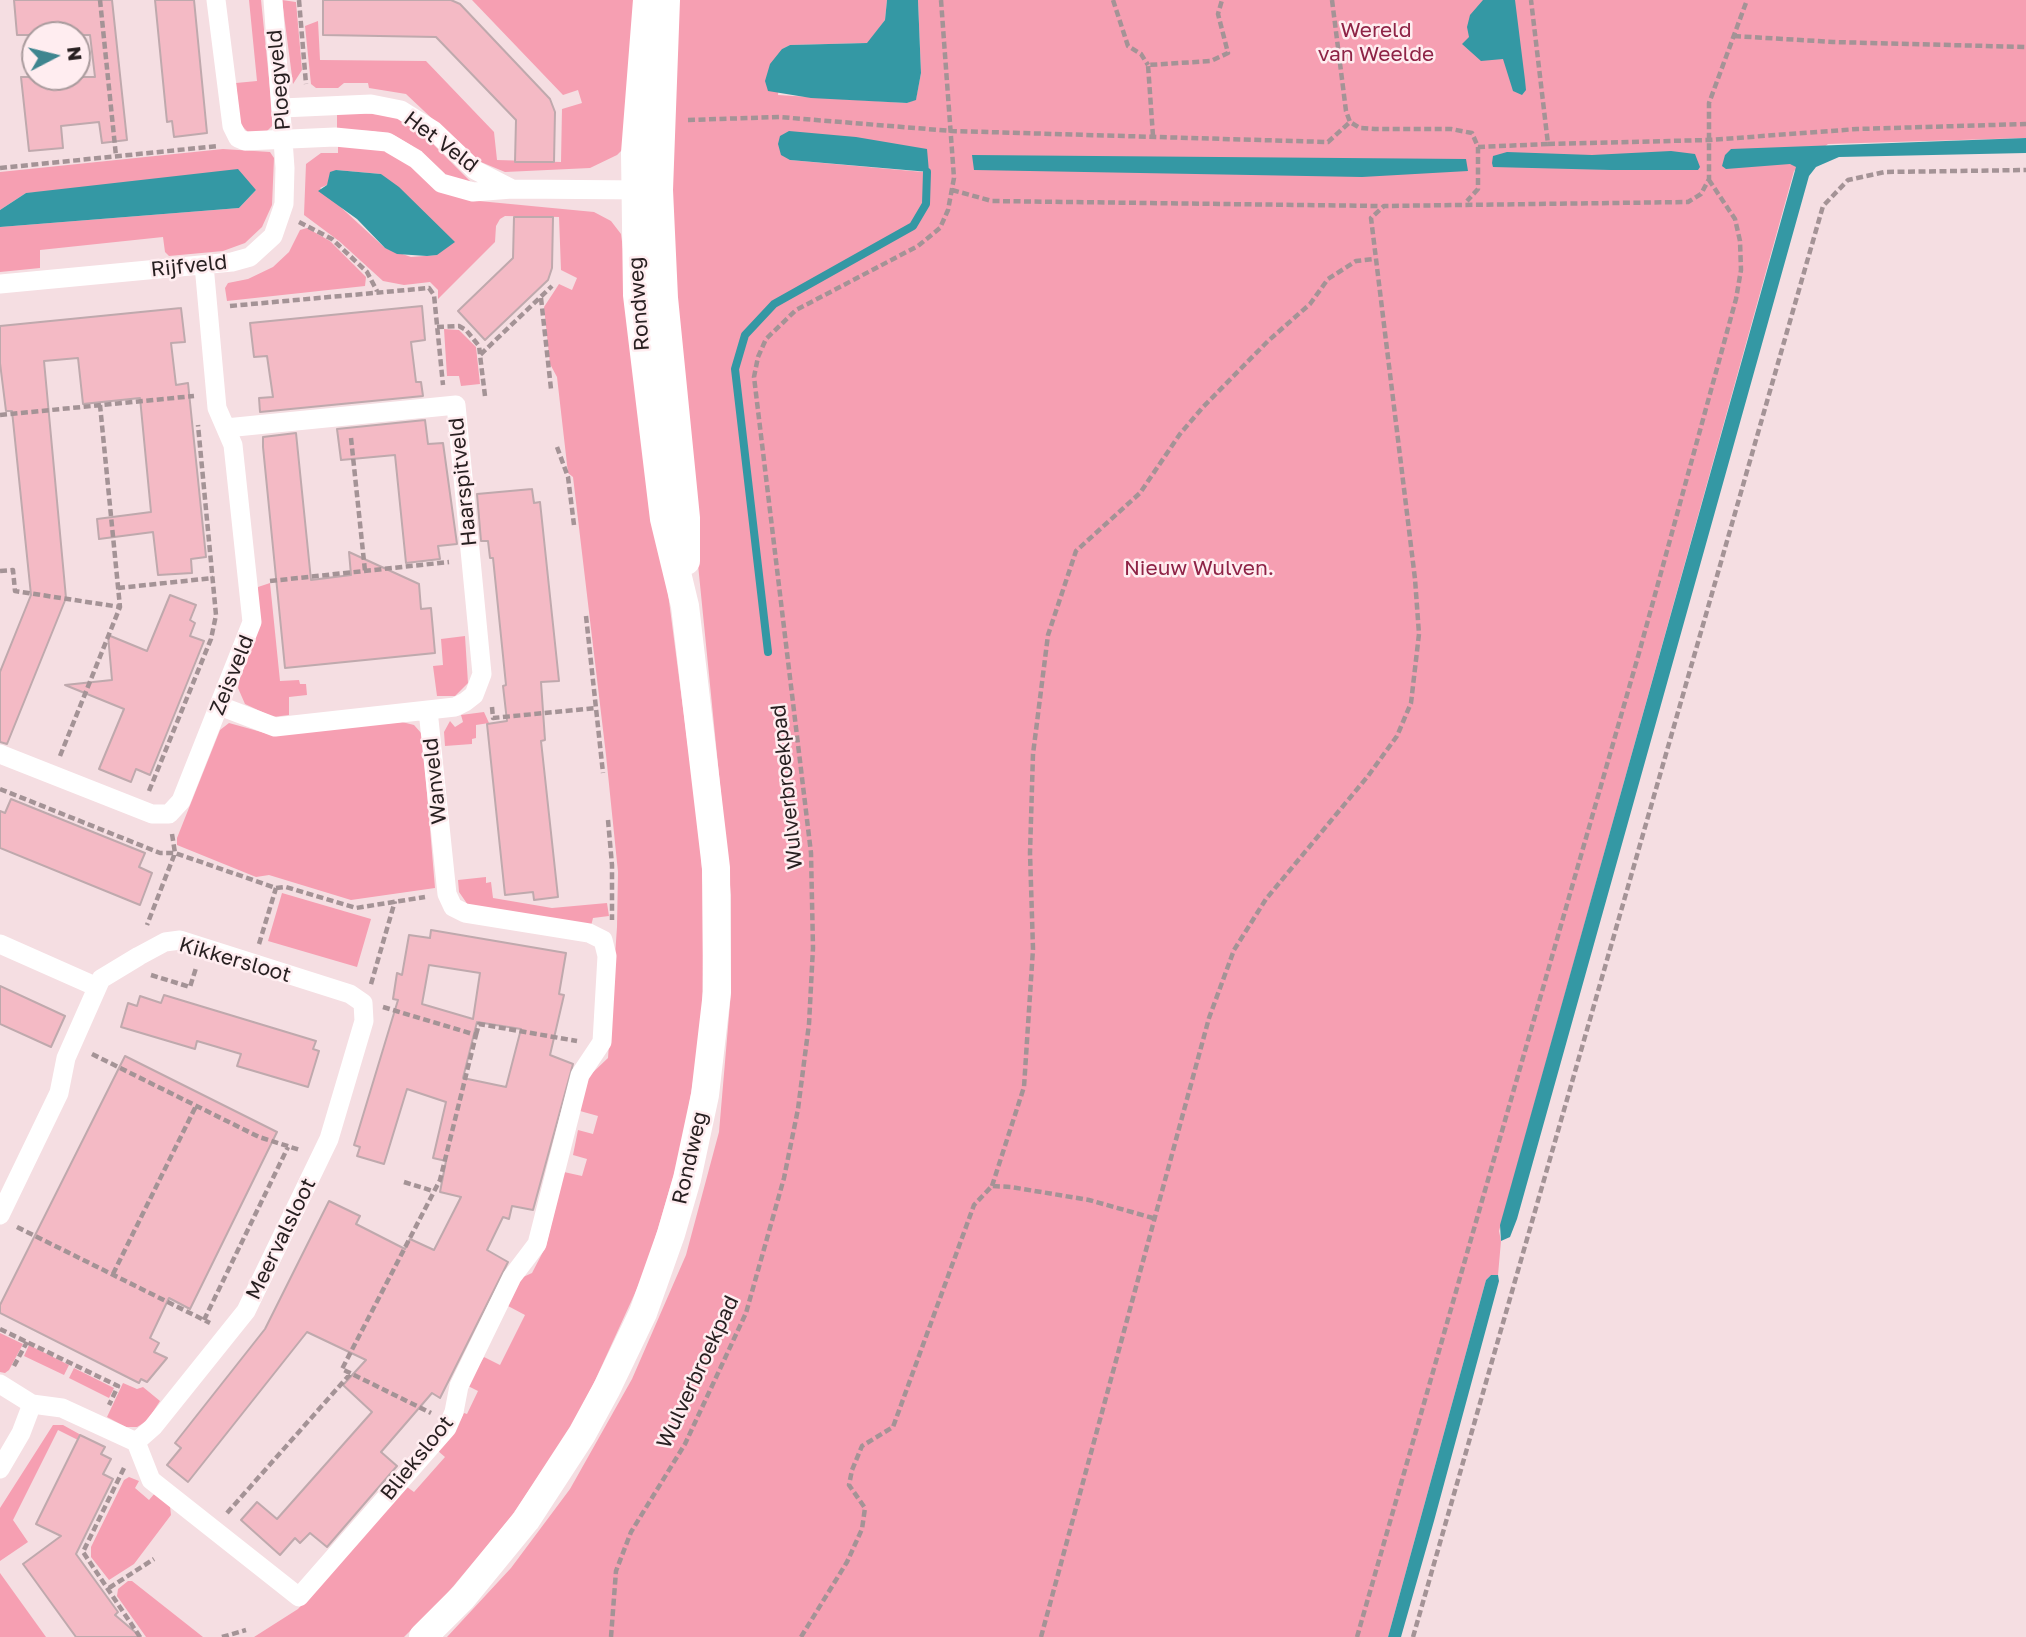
<!DOCTYPE html>
<style>
body{margin:0}
#map{position:relative;width:2026px;height:1637px;overflow:hidden;background:#f5dee2;font-family:"Golos Text",sans-serif}
canvas{display:block}
.north{position:absolute;left:21px;top:21px;width:70px;height:70px;box-sizing:border-box;background:#ffedf0;border:2px solid #a99b9d;border-radius:50%;rotate:83deg;font-size:19px;font-weight:700;line-height:28px;text-align:center;color:#271f20}
.north::after{content:'';display:block;margin:auto;width:24px;height:32px;background:#3e858f;clip-path:polygon(50% 0,100% 100%,50% 72%,0 100%)}
</style>
<div id="map">
<canvas width="2026" height="1637"></canvas>
<div class="north">N</div>
</div>
<script>
const ctx = document.querySelector('canvas').getContext('2d');
ctx.lineJoin = 'round';
function fill(path, color) {
  ctx.fillStyle = color;
  ctx.fill(path, 'evenodd');
}
function poly(rows) {
  const path = new Path2D();
  for (const r of rows) {
    path.moveTo(r[0], r[1]);
    for (let i = 2; i < r.length; i += 2) path.lineTo(r[i], r[i + 1]);
  }
  return path;
}
function trace(path, color, width, dash) {
  ctx.strokeStyle = color;
  ctx.lineWidth = width;
  ctx.lineCap = dash ? 'butt' : 'round';
  ctx.setLineDash(dash || []);
  ctx.stroke(path);
}
function label(font, color, halo, rows, align = 'center') {
  ctx.font = font + ' "Golos Text",sans-serif';
  ctx.lineWidth = 5;
  ctx.setLineDash([]);
  ctx.textBaseline = 'middle';
  ctx.strokeStyle = halo;
  ctx.fillStyle = color;
  for (const [text, x, y, turn = 0] of rows) {
    ctx.save();
    ctx.translate(x, y);
    ctx.rotate((+turn || 0) * Math.PI / 180);
    ctx.textAlign = isNaN(turn) ? turn : align;
    if (halo) ctx.strokeText(text, 0, 0);
    ctx.fillText(text, 0, 0);
    ctx.restore();
  }
}
const green = poly([
 [249,0,261,0,273,118,273,125,264,134,249,133,240,124,236,83,257,81],
 [282,0,296,2,302,70,293,84],
 [472,0,641,0,622,150,617,155,590,168,505,172,476,160,406,94,369,88,368,83,344,83,338,88,316,88,311,84,305,26,318,21,320,60,426,61,494,132,497,160,561,162,562,109,582,103,578,90,563,95],
 [674,0,887,0,885,20,868,43,790,45,782,49,778,95,907,103,916,99,921,73,918,0,2026,0,2026,138,1828,144,1794,171,1499,1231,1501,1241,1498,1275,1491,1275,1486,1280,1388,1637,447,1637,511,1568,570,1489,632,1379,686,1255,719,1132,731,992,731,895,672,304],
 [925,149,923,172,790,160],
 [337,112,390,115,415,126,471,182,448,178,412,146,394,135,372,131,337,130],
 [338,144,394,152,479,201,594,212,611,221,621,234,700,838,704,903,702,1008,698,1052,682,1147,646,1269,593,1385,569,1431,511,1517,446,1595,404,1637,254,1637,298,1609,407,1487,414,1492,445,1457,438,1451,452,1435,464,1413,467,1414,478,1391,466,1385,484,1357,500,1365,525,1315,508,1306,521,1278,532,1273,546,1246,564,1172,582,1176,587,1159,573,1155,578,1130,593,1134,598,1116,580,1111,587,1078,608,1058,617,927,618,872,606,755,573,477,568,473,557,377,550,364,544,307,559,284,572,290,577,278,561,270,559,217,505,216,500,219,496,226,495,242,438,299,438,290,430,282,404,285,383,281,339,241,304,215,306,164,321,153,338,153],
 [336,170,381,174,437,255,411,257,385,248,320,188,327,185],
 [223,149,270,152,274,158,272,205,262,227,245,243,223,251,169,256,165,252,163,237,40,250,40,268,0,272,0,227,239,208,256,190,248,183,26,193,0,210,0,172],
 [307,228,330,241,366,277,365,286,227,301,225,288,228,283,248,279,273,267,289,252,300,230],
 [444,329,459,330,476,347,480,384,461,386,459,376,447,376],
 [270,583,280,681,299,680,300,684,306,684,307,695,289,697,289,715,273,717,245,704,238,688,258,587],
 [465,636,468,683,455,696,437,696,433,666,443,665,441,639],
 [484,712,489,723,476,725,476,738,472,739,472,744,445,746,444,732,450,721,455,727,463,722,461,715],
 [402,722,414,725,422,734,435,888,351,900,269,875,256,877,177,845,177,838,220,730,229,723,272,735],
 [486,877,486,883,491,882,493,898,552,908,607,903,609,916,593,918,591,926,468,905,459,892,458,880],
 [282,893,371,919,357,967,268,941],
 [0,1333,23,1344,9,1370,5,1373,0,1372],
 [29,1345,69,1365,64,1375,24,1356],
 [74,1368,114,1388,109,1398,69,1378],
 [123,1383,137,1389,143,1387,160,1401,147,1421,137,1427,126,1427,107,1417],
 [53,1425,63,1425,81,1435,78,1440,58,1430,13,1520,28,1542,0,1561,0,1508],
 [129,1477,139,1481,135,1488,149,1500,155,1493,170,1506,171,1515,134,1564,109,1580,91,1557,91,1547,124,1480],
 [0,1573,46,1637,0,1637],
 [128,1581,132,1581,203,1637,146,1637,117,1596,118,1589]
]);
const water = poly([
 [887,0,918,0,921,73,916,100,907,103,811,98,768,91,765,81,770,64,782,49,790,45,867,43,885,20],
 [1483,0,1515,0,1525,80,1526,90,1522,95,1513,91,1503,59,1481,61,1462,44,1469,37,1467,27,1470,15],
 [789,131,856,137,927,149,929,172,790,160,781,155,778,144,780,136],
 [2026,138,2026,153,1839,157,1816,167,1809,176,1517,1219,1510,1237,1501,1241,1500,1225,1796,167,1790,164,1726,169,1722,166,1725,155,1731,149],
 [1671,151,1695,154,1700,167,1698,170,1611,170,1493,167,1492,163,1493,156,1507,152,1592,155],
 [972,155,1466,159,1468,171,1362,177,974,170],
 [238,169,256,190,239,208,0,227,0,210,26,193],
 [336,170,381,174,399,187,455,242,437,255,427,256,397,254,385,248,357,219,318,191,327,185,330,172],
 [1491,1275,1498,1275,1499,1281,1434,1521,1401,1637,1388,1637,1486,1280]
]);
const stream = poly([
 [768,652,735,369,745,335,774,304,913,226,926,204,927,172]
]);
const building = poly([
 [14,0,112,0,127,140,102,143,99,122,61,126,63,148,29,151,21,77,95,77,90,35,17,35,14,0],
 [155,0,194,0,207,133,174,137,172,121,167,122,155,0],
 [323,0,451,0,460,4,550,99,555,112,554,162,515,162,516,120,436,37,323,35,323,0],
 [514,217,553,217,552,268,548,280,485,340,458,311,513,258,514,217],
 [422,306,425,340,411,342,416,382,421,382,423,396,260,412,259,398,273,397,267,356,254,357,250,323,422,306],
 [181,308,185,342,171,343,176,385,188,383,206,557,191,559,192,573,158,575,153,532,99,539,97,519,151,512,140,398,83,404,78,358,44,361,66,598,7,744,0,742,0,672,31,595,12,411,6,411,0,363,0,326,181,308],
 [425,420,428,444,443,443,457,544,438,546,440,559,406,563,395,455,341,460,337,429,425,420],
 [296,433,311,580,351,575,349,552,419,584,421,609,431,608,435,653,285,668,263,447,263,437,296,433],
 [532,489,534,503,540,502,559,681,541,682,545,740,541,741,558,897,534,900,533,892,505,895,487,724,507,721,503,686,506,685,493,558,490,558,488,541,481,541,477,494,532,489],
 [170,595,196,605,190,620,195,623,190,636,204,641,150,775,136,769,131,782,99,769,124,709,65,685,112,680,108,635,147,651,170,595],
 [11,799,145,853,139,867,152,873,140,905,0,848,0,811,5,813,11,799],
 [431,930,566,953,559,994,564,995,550,1055,573,1064,533,1210,512,1206,509,1219,503,1217,487,1250,508,1262,440,1398,432,1393,381,1452,397,1466,327,1547,310,1533,300,1543,295,1538,280,1555,241,1520,257,1502,277,1519,372,1412,343,1385,366,1360,307,1332,188,1482,167,1465,181,1448,175,1443,265,1329,329,1201,360,1216,356,1224,405,1249,410,1239,434,1250,461,1197,440,1192,446,1161,433,1158,446,1102,407,1089,384,1164,357,1156,360,1147,354,1145,398,1000,393,999,397,973,402,975,409,935,430,938,431,930],
 [429,965,480,973,473,1019,422,1004,429,965],
 [477,1022,521,1029,506,1087,463,1078,477,1022],
 [0,986,65,1016,51,1047,0,1024,0,986],
 [164,995,316,1041,313,1049,319,1051,308,1087,237,1066,241,1054,197,1041,195,1049,121,1027,128,1003,137,1006,140,996,161,1003,164,995],
 [125,1056,277,1132,190,1309,169,1298,150,1338,159,1343,154,1352,167,1358,147,1382,141,1379,139,1383,0,1313,0,1305,125,1056],
 [80,1435,105,1447,101,1454,111,1459,103,1474,113,1479,76,1554,118,1612,115,1615,141,1637,76,1637,23,1564,61,1536,36,1524,80,1435]
]);
const path = poly([
 [100,0,116,156],
 [299,0,306,84],
 [1113,0,1128,46,1141,54,1148,65],
 [1332,0,1346,111,1350,122,1360,128,1375,129,1451,129,1472,133,1478,147,1478,189,1467,201],
 [1734,36,1833,42,2026,47],
 [688,120,779,117,952,131,1328,142,1350,122],
 [1153,136,1148,65,1211,61,1228,53,1218,14,1222,0],
 [1548,144,1709,140,1857,129,2026,124],
 [1478,147,1548,144,1531,0],
 [0,168,218,146],
 [952,190,992,201,1379,206],
 [299,222,332,239,367,272,377,291],
 [541,298,551,389],
 [230,306,429,288,434,295,443,385],
 [437,327,459,326,466,330,479,346,480,354],
 [485,396,480,355,552,286],
 [0,415,194,396],
 [351,438,365,571],
 [557,447,568,477,574,525],
 [0,571,13,570,15,591,120,607],
 [270,581,449,562],
 [118,588,213,578],
 [586,616,603,773],
 [492,707,493,718,597,708],
 [60,756,120,607,100,405],
 [0,789,160,853,175,853,147,925],
 [149,791,211,639,216,615,198,425],
 [608,820,612,865,612,920],
 [172,834,175,853,276,888,286,887,356,908,425,897],
 [259,944,276,888],
 [151,975,190,987,196,968],
 [371,984,395,901],
 [383,1007,476,1035,440,1180,342,1369,431,1413],
 [476,1035,479,1024,577,1041],
 [92,1054,259,1137,300,1150],
 [404,1182,433,1191],
 [992,1186,1024,1087,1033,949,1030,853,1033,754,1048,635,1076,551,1140,493,1180,434,1203,407,1268,341,1310,304,1328,279,1356,261,1374,259],
 [17,1227,210,1323],
 [113,1274,196,1106],
 [204,1320,288,1147],
 [0,1329,118,1386,109,1405],
 [14,1366,27,1342],
 [124,1468,83,1552,140,1637],
 [227,1513,351,1373],
 [109,1588,154,1559],
 [222,1637,246,1630],
 [611,1637,616,1571,631,1532,685,1444,746,1313,784,1178,798,1109,809,1024,813,948,811,853,754,377,758,357,766,339,796,310,918,246,940,228,948,210,954,178,941,0],
 [801,1637,847,1562,862,1529,865,1508,849,1485,852,1470,862,1446,893,1427,974,1205,992,1186,1011,1187,1089,1200,1153,1218],
 [1041,1637,1209,1018,1234,950,1266,899,1368,776,1397,736,1411,703,1419,634,1415,579,1371,218,1384,206,1688,202,1701,194,1709,179,1709,103,1747,0],
 [1357,1637,1639,653,1736,299,1741,270,1740,241,1735,219,1709,180],
 [1413,1637,1823,206,1848,180,1885,172,2026,170]
]);
const street = poly([
 [216,0,232,126,238,138,245,141,335,137,387,142,416,159,441,183,473,192,512,189,646,190],
 [282,108,371,104,401,110,433,130,475,170,512,189],
 [0,284,232,262,250,257,273,236,284,204,285,168,273,0],
 [226,428,456,405,482,674,474,695,465,702,455,707,428,710],
 [0,754,152,814,169,814,181,801,252,622,233,445,217,408,204,265],
 [0,944,97,987],
 [0,1215,59,1093,66,1058,101,979,139,956,165,942,180,940,350,994,363,1003,364,1021,329,1139,246,1311,153,1427,136,1442],
 [0,1384,32,1404,62,1408,136,1442,151,1480,299,1597,447,1428,454,1412,459,1386,512,1277,537,1244,580,1075,602,1042,607,956,603,940,589,933,465,913,453,907,447,894,428,710,275,727,220,706],
 [0,1469,21,1433,32,1404]
]);
const secondary = poly([
 [666,0,659,190,664,298,686,518,686,561],
 [423,1637,463,1597,526,1520,582,1434,607,1388,643,1313,671,1234,687,1179,705,1095,717,992,716,868,685,606,664,519,637,295,635,153,647,0]
]);
const parkNames = [
 ["Wereld",1376,30],
 ["van Weelde",1376,54],
 ["Nieuw Wulven.",1199,568]
];
const streetNames = [
 ["Ploegveld",279,80,-95],
 ["Het Veld",441,142,37],
 ["Rijfveld",189,266,-6],
 ["Rondweg",639,304,-94],
 ["Haarspitveld",463,482,-96],
 ["Zeisveld",232,675,-68],
 ["Wanveld",435,781,-96],
 ["Wulverbroekpad",787,787,-96],
 ["Kikkersloot",235,960,16],
 ["Rondweg",690,1158,-77],
 ["Meervalsloot",281,1239,-64],
 ["Wulverbroekpad",698,1372,-65],
 ["Blieksloot",417,1458,-51]
];
fill(green, '#f69fb2');
fill(water, '#3498a4');
trace(stream, '#3498a4', 8);
fill(building, '#f4bac5');
trace(building, '#bfa9ad', 2);
trace(path, '#a49396', 4.5, [7, 3.5]);
trace(street, '#fff', 19);
trace(secondary, '#fff', 28);
label('21px', '#8e2346', '#ffedf0', parkNames);
label('21px', '#271f20', '#ffedf0', streetNames);
</script>
